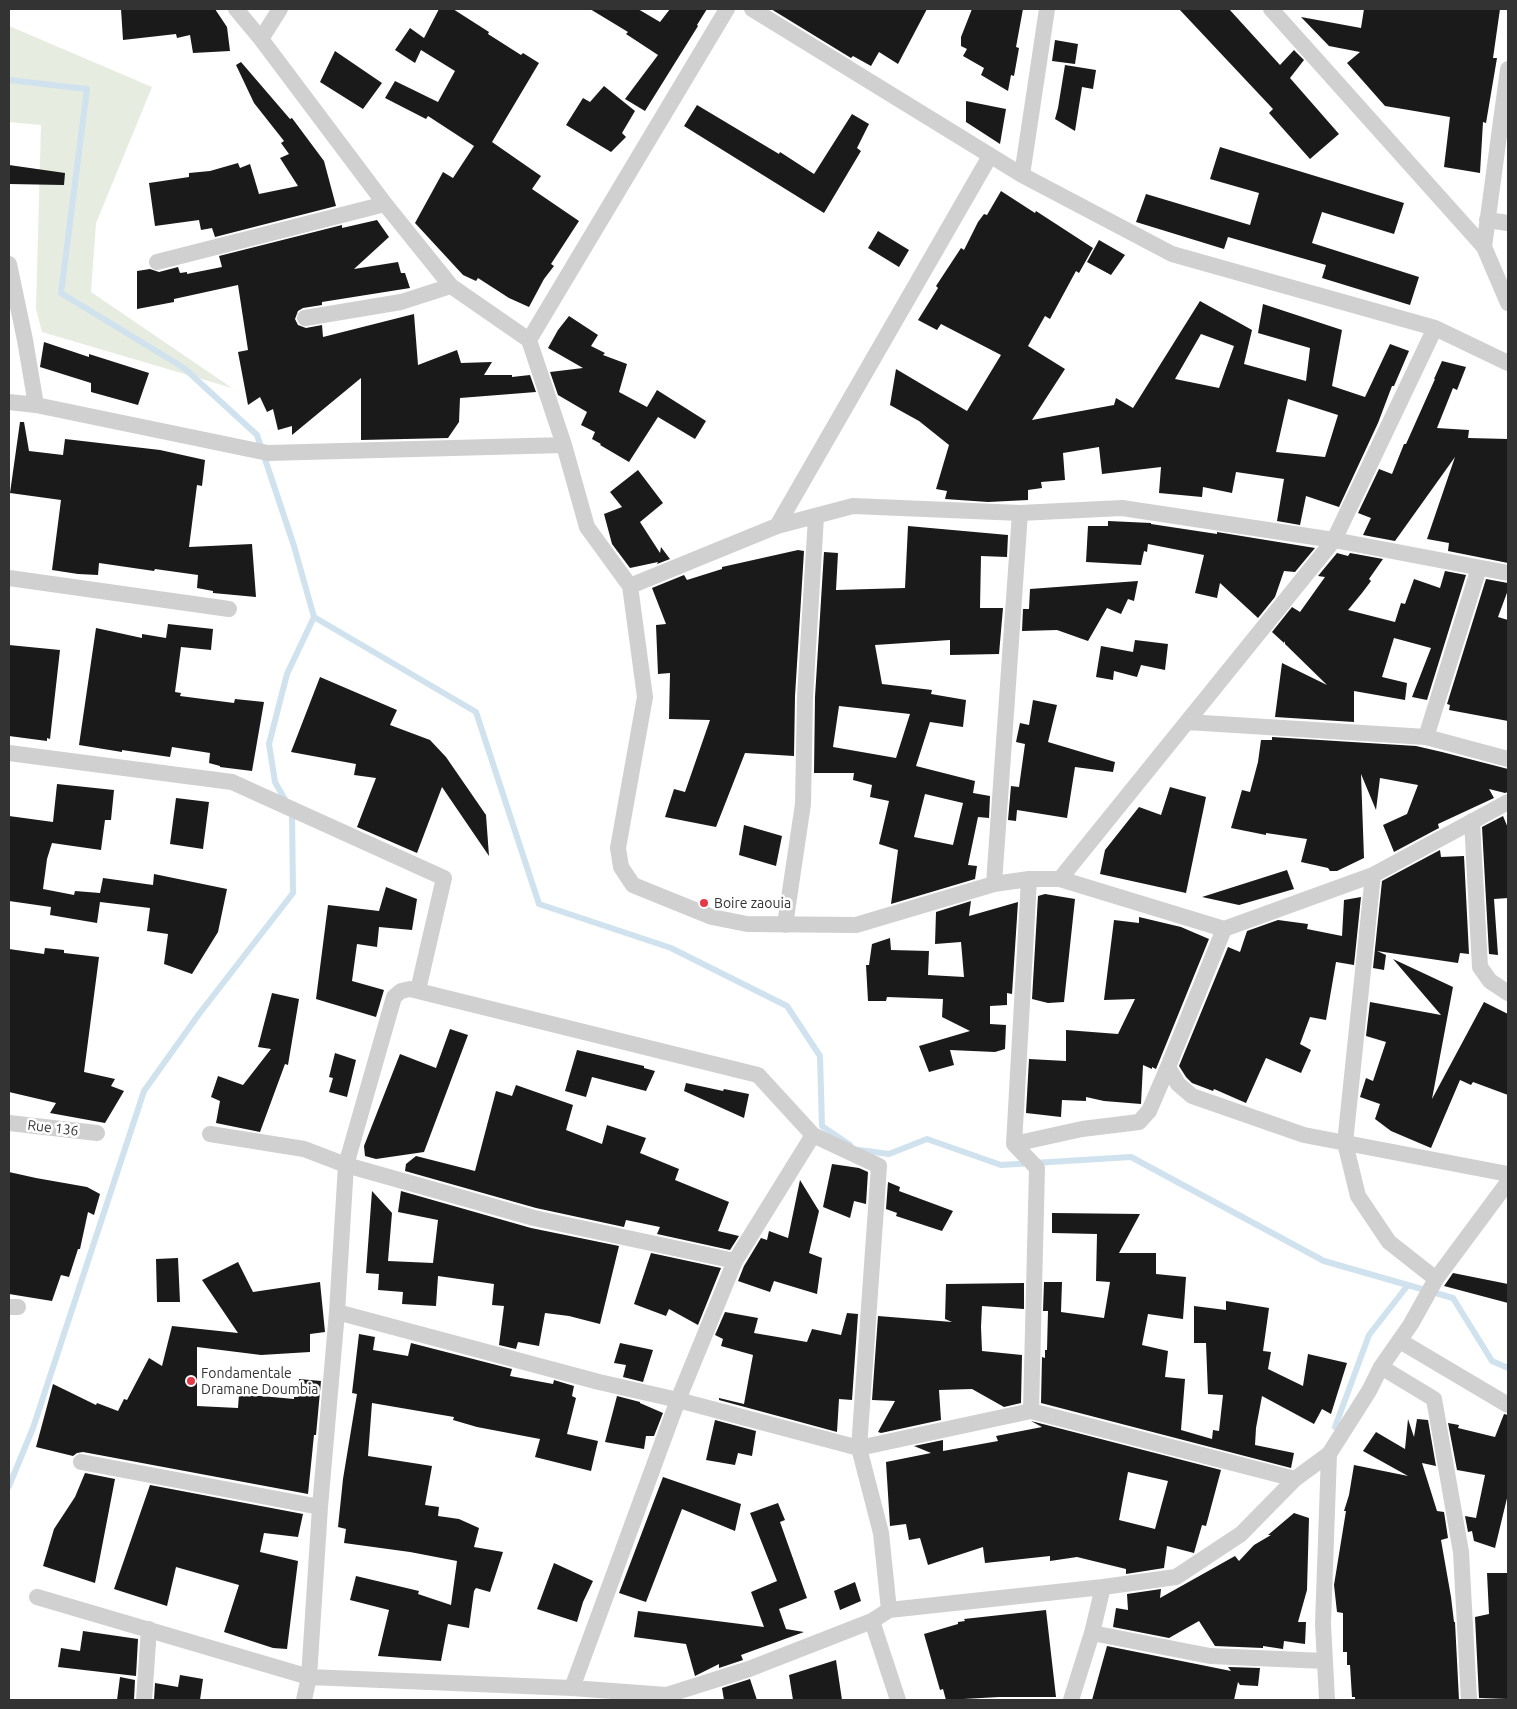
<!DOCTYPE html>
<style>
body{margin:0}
#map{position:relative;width:1517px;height:1709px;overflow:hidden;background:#fff;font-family:Ubuntu,sans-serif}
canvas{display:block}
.frame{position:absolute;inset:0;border:10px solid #333;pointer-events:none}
</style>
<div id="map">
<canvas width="1517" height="1709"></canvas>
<div class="frame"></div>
</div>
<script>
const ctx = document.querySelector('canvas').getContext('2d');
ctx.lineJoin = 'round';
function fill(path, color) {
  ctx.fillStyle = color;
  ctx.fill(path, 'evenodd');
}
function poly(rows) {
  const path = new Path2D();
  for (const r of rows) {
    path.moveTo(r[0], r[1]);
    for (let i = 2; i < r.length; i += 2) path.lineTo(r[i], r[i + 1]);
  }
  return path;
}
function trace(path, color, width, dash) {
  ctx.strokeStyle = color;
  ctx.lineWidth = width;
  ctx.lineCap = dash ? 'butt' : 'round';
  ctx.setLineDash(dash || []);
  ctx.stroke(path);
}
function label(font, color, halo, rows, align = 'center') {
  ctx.font = font + ' Ubuntu,sans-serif';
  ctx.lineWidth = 5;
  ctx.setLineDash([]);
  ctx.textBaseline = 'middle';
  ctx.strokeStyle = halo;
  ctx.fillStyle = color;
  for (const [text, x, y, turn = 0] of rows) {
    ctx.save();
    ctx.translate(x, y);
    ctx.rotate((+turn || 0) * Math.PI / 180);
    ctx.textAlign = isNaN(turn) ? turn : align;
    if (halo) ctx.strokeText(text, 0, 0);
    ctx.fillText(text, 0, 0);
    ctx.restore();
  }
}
const green = poly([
 [9,26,152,87,96,223,91,292,232,388,42,332,36,309,41,125,9,122]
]);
const stream = poly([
 [9,80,87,89,61,293,184,368,257,435,294,546,314,617,476,712,539,904,671,948,787,1006,820,1056,822,1126,850,1145],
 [287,803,275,782,269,744,287,674,314,617],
 [859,1150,889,1154,927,1139,1001,1165,1131,1157,1324,1261,1453,1298,1492,1361,1508,1368],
 [1335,1427,1369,1335,1408,1285],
 [9,1486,33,1428,144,1091,199,1014,293,893,292,812]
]);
const building = poly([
 [121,9,215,9,227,27,230,51,193,53,190,35,177,38,176,34,123,40],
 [439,9,453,9,489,32,488,34,521,55,523,53,539,63,492,142,541,176,532,189,579,221,551,264,554,266,544,279,529,307,509,298,478,278,476,281,463,275,415,223,443,172,453,178,474,146,428,116,426,119,385,98,395,81,438,102,455,71,421,50,415,63,395,50,410,28,424,38],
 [590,9,638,9,660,22,670,9,707,9,697,25,698,26,645,111,625,99,658,55,626,34,628,32],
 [771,9,927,9,898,64,879,52,871,66,853,56,851,58],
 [972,9,1023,9,1016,47,1019,48,1014,76,1011,75,1008,91,981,75,984,68,963,56,967,49,961,46,961,37],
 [1179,9,1229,9,1280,65,1294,50,1304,60,1290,78,1339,134,1310,159,1269,113,1273,109],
 [1364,9,1500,9,1493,58,1497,58,1486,123,1483,122,1480,173,1444,167,1450,117,1385,106,1347,63,1360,52,1329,46,1301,17,1361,28],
 [1055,40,1078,44,1075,64,1052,61],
 [335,51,382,83,363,109,320,82],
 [241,62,290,119,292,118,324,161,336,206,215,237,212,228,201,230,199,220,155,226,149,183,189,177,189,173,210,171,238,163,240,168,250,164,259,194,298,186,280,158,289,154,281,143,284,141,254,103,236,65],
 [1065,65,1096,70,1093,89,1082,87,1075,131,1055,119,1058,108],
 [604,86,635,111,622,133,626,137,611,152,566,125,583,98,590,102],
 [966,101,1006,109,1000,144,966,122],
 [697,105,779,154,780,152,814,174,852,114,869,124,857,148,861,151,824,213,684,126],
 [1220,147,1404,203,1394,234,1322,212,1312,243,1419,277,1410,305,1322,278,1326,265,1228,237,1224,249,1136,222,1146,194,1250,225,1259,193,1210,179],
 [9,165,65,173,64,185,9,184],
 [1001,191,1035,213,1036,211,1093,248,1079,273,1076,271,1050,319,1045,316,1028,346,1065,369,1032,420,1114,405,1116,398,1133,408,1200,301,1252,330,1244,364,1306,381,1310,348,1258,333,1263,304,1342,330,1332,386,1365,397,1390,344,1409,351,1394,386,1392,386,1378,423,1339,507,1306,496,1300,525,1277,521,1284,479,1236,472,1232,493,1203,487,1202,497,1159,493,1161,467,1102,474,1099,447,1063,453,1065,480,1041,482,1042,488,1028,490,1028,500,988,502,945,499,947,491,936,489,949,445,919,421,890,405,896,369,967,411,1001,355,941,324,937,330,918,320,938,288,936,286,961,248,964,250,978,222,984,214,987,215],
 [1201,334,1234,346,1219,388,1175,379],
 [1288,399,1338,415,1325,457,1276,452],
 [377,220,389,237,354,269,398,262,401,273,405,273,410,288,322,302,322,305,303,308,298,311,295,319,298,325,306,328,322,325,323,337,414,314,418,365,457,350,461,363,492,362,484,375,512,375,512,377,530,375,536,392,460,398,459,422,448,438,361,440,361,378,292,435,292,426,278,430,273,409,267,412,260,397,248,405,238,352,248,350,238,285,174,299,174,302,137,309,137,271,150,269,159,272,178,267,180,273,187,272,187,274,222,267,219,256,342,225,342,228],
 [878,231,909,250,899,267,868,248],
 [1099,240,1125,255,1111,275,1087,262],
 [569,316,598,335,591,346,605,353,603,355,627,364,619,392,647,407,657,390,706,421,695,439,658,417,629,462,600,445,601,444,592,439,595,432,581,425,587,412,558,395,550,372,583,368,548,348,558,330],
 [44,342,89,357,89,354,149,373,138,405,91,392,91,383,40,367],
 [1442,361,1466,367,1457,390,1453,388,1437,428,1469,430,1468,438,1508,439,1508,563,1448,551,1449,543,1427,539,1455,457,1395,541,1363,535,1371,518,1358,513,1379,469,1392,474,1404,444,1406,444,1435,379,1434,379],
 [20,422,24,422,29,451,63,455,65,439,160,450,205,460,202,486,197,485,189,547,252,544,256,597,213,593,213,591,197,588,198,575,155,569,154,571,99,563,98,575,78,574,52,570,61,500,10,493],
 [638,470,663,503,640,522,660,553,661,547,670,559,657,564,658,562,630,568,612,544,604,514,622,507,610,492],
 [1108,521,1151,523,1151,524,1217,534,1217,532,1315,548,1295,572,1284,571,1275,597,1258,618,1220,583,1217,598,1195,593,1204,555,1148,544,1147,552,1144,551,1141,565,1086,562,1088,526,1108,526],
 [908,526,1008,535,1007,557,981,556,980,608,1003,608,999,654,950,655,950,640,875,645,882,684,932,690,931,694,966,700,963,727,930,722,916,766,975,781,973,793,990,796,989,818,978,817,968,865,977,866,975,879,891,904,898,850,879,844,889,801,870,797,872,785,853,780,854,773,814,773,815,697,824,552,838,553,836,590,905,588],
 [839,706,910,714,896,758,833,747],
 [925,794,963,803,953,845,914,837],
 [798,550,804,551,795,696,794,756,745,753,716,827,665,817,674,789,685,792,710,720,669,719,670,673,658,674,656,625,666,624,652,588,684,575,687,580,722,569,722,567],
 [1337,553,1348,556,1350,553,1383,559,1369,579,1371,581,1362,593,1348,610,1395,622,1401,603,1405,604,1414,579,1440,588,1445,571,1466,575,1427,700,1412,697,1431,648,1394,638,1382,677,1407,683,1405,700,1354,691,1354,722,1275,717,1282,663,1327,685,1285,644,1285,641,1284,643,1272,632,1292,607,1300,612,1325,577,1318,576],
 [1486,579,1508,583,1508,590,1498,617,1508,620,1508,721,1449,710,1450,705,1447,704],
 [1138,581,1134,601,1128,599,1121,614,1107,608,1088,641,1057,630,1022,631,1023,609,1029,609,1030,589],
 [168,624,213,629,211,650,181,647,175,692,181,693,180,696,234,703,235,699,264,702,252,771,220,767,220,766,209,763,210,753,172,747,170,757,122,750,122,752,79,745,96,628,142,638,142,634,166,638],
 [1135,640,1168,644,1165,670,1141,665,1137,677,1114,671,1113,680,1096,677,1101,646,1133,652],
 [9,645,60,650,50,739,47,738,47,741,9,736],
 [320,677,397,710,390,725,430,740,446,757,486,815,489,856,442,787,417,853,357,827,376,778,354,775,356,764,291,752],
 [1033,700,1057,705,1048,742,1115,762,1113,772,1075,767,1067,818,1017,810,1016,821,1008,820,1011,786,1019,787,1025,744,1016,742,1020,723,1029,725],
 [1272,737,1416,746,1442,752,1508,769,1508,792,1505,793,1489,789,1494,798,1438,824,1439,828,1394,852,1383,825,1407,814,1418,785,1380,778,1376,810,1361,774,1364,858,1337,871,1330,871,1328,868,1301,862,1307,839,1266,833,1266,835,1231,828,1242,790,1250,792,1258,762,1261,740,1272,740],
 [57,784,114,790,111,820,105,820,101,850,52,843,47,859,43,889,74,895,75,891,100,893,103,878,153,885,154,874,227,889,218,932,192,974,164,964,168,934,147,931,150,908,100,902,97,923,50,915,51,907,9,901,9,816,53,822],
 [1170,787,1206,797,1186,893,1100,874,1105,850,1139,807,1161,815],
 [176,798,209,802,203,849,170,844],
 [1503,816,1508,828,1508,898,1494,899,1498,955,1489,954,1482,827],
 [744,825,782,836,776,866,739,855],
 [1440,850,1441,857,1464,856,1469,954,1460,953,1458,963,1377,951,1386,955,1384,970,1373,968,1382,881],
 [1287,870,1294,889,1239,905,1202,897],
 [386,887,417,899,412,930,379,927,377,947,357,944,352,981,384,990,376,1017,316,999,328,905,379,911],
 [1045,894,1075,899,1064,1002,1048,1003,1032,999,1038,896],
 [1361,897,1354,965,1336,962,1326,1020,1310,1017,1300,1044,1311,1050,1301,1073,1266,1058,1246,1103,1214,1089,1213,1091,1192,1083,1186,1077,1179,1066,1228,947,1240,952,1247,931,1278,920,1308,924,1307,929,1342,936,1344,900],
 [971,901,969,916,1018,902,1012,994,1007,993,1007,1005,990,1006,990,1024,1006,1025,1005,1049,995,1052,950,1050,954,1065,929,1072,919,1046,970,1031,942,1017,943,999,887,997,886,1001,868,1001,866,965,869,965,872,944,890,938,891,950,929,951,928,975,964,977,961,942,935,944,936,912],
 [1139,917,1181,927,1209,939,1156,1069,1152,1067,1152,1069,1143,1065,1141,1104,1104,1101,1086,1097,1086,1101,1062,1100,1061,1117,1026,1113,1029,1059,1066,1061,1066,1030,1118,1034,1135,999,1104,1000,1114,920,1139,923],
 [45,948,64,950,64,953,99,957,84,1072,115,1079,111,1086,124,1091,105,1123,50,1113,56,1103,9,1092,9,949,44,954],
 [1393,959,1453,987,1432,1099,1484,1002,1508,1014,1508,1095,1473,1082,1471,1085,1460,1080,1431,1148,1391,1131,1375,1119,1380,1104,1360,1097,1366,1078,1373,1081,1386,1042,1366,1036,1370,1002,1441,1015],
 [272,993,299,999,288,1065,285,1064,260,1132,216,1123,220,1101,211,1097,218,1076,243,1085,271,1049,258,1047],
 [450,1029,468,1035,424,1152,376,1159,365,1156,364,1146,400,1054,436,1068],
 [577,1050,644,1066,644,1068,655,1071,646,1091,592,1077,586,1097,565,1091],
 [335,1053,356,1060,347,1097,329,1092,333,1078,329,1077],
 [686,1083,723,1091,724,1089,749,1094,744,1118,684,1091],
 [516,1085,573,1105,566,1130,602,1144,607,1125,646,1138,640,1153,679,1169,675,1180,729,1202,718,1231,739,1236,730,1250,657,1234,660,1227,626,1220,624,1227,536,1208,405,1171,406,1164,416,1156,475,1171,496,1091,512,1096],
 [832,1164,859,1168,868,1172,866,1204,854,1201,850,1218,823,1207],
 [9,1172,36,1178,87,1187,100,1194,94,1215,88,1212,80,1249,78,1249,69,1277,61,1275,52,1301,9,1294],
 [800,1180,819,1211,809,1253,822,1258,817,1294,774,1281,770,1292,738,1281,744,1266,761,1238,767,1240,769,1231,788,1238],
 [888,1182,900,1187,899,1191,953,1211,942,1231,896,1216,897,1213,886,1209],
 [372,1191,392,1213,388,1261,433,1263,438,1220,398,1212,401,1191,531,1228,619,1246,600,1324,569,1316,545,1313,539,1346,518,1342,516,1349,499,1345,504,1306,492,1305,494,1284,438,1276,436,1306,402,1304,403,1292,378,1290,379,1274,366,1273],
 [1052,1213,1140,1214,1119,1253,1156,1253,1156,1274,1186,1277,1183,1319,1148,1314,1142,1345,1168,1351,1165,1377,1185,1379,1181,1430,1212,1439,1213,1430,1219,1431,1223,1395,1208,1394,1206,1343,1194,1343,1194,1306,1226,1310,1226,1301,1269,1308,1263,1351,1271,1352,1268,1369,1303,1386,1308,1354,1347,1363,1331,1414,1322,1409,1314,1424,1262,1396,1256,1428,1255,1445,1294,1453,1291,1468,1041,1403,1042,1357,1045,1358,1045,1350,1047,1350,1048,1311,1043,1311,1044,1282,1062,1282,1061,1312,1104,1318,1110,1282,1096,1281,1097,1234,1052,1233],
 [651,1253,721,1268,698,1325,669,1309,666,1316,634,1304],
 [178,1258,180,1302,157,1302,156,1259],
 [238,1262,253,1292,320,1282,325,1332,310,1334,310,1352,261,1355,197,1347,197,1406,238,1408,239,1394,294,1399,294,1397,298,1397,299,1379,321,1381,316,1435,314,1435,308,1494,83,1452,77,1453,73,1456,36,1447,53,1384,96,1405,97,1403,118,1411,124,1399,127,1400,149,1358,162,1366,172,1326,238,1333,202,1280],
 [1453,1273,1508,1284,1508,1303,1444,1286],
 [1024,1283,1024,1309,982,1306,981,1327,982,1351,1022,1355,1021,1403,1004,1407,972,1389,939,1390,941,1420,881,1433,878,1432,895,1401,872,1400,878,1316,952,1322,945,1319,946,1284],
 [725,1312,758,1318,754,1333,807,1342,812,1329,841,1335,847,1313,858,1314,852,1400,839,1399,837,1432,719,1400,719,1398,744,1404,753,1355,721,1346,723,1339,715,1335],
 [359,1334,375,1337,373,1350,408,1356,411,1343,512,1369,510,1376,553,1384,554,1380,574,1386,572,1396,576,1398,567,1434,598,1441,591,1471,535,1457,540,1439,477,1427,453,1420,454,1417,372,1403,368,1456,432,1466,425,1505,439,1507,438,1516,459,1519,479,1528,474,1547,503,1552,490,1592,476,1588,474,1591,469,1628,448,1624,441,1661,378,1656,389,1610,350,1600,356,1576,419,1591,418,1594,451,1605,457,1561,410,1552,344,1543,346,1529,338,1527,343,1479,357,1394,352,1393],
 [620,1343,653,1350,643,1382,623,1377,626,1365,614,1363],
 [617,1396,640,1402,640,1403,663,1413,654,1436,646,1436,644,1449,605,1442],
 [1504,1414,1508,1415,1508,1494,1495,1548,1474,1541,1472,1531,1468,1532,1465,1516,1476,1518,1485,1475,1457,1470,1448,1423,1459,1425,1458,1428,1495,1437],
 [1408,1419,1414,1437,1417,1419,1428,1420,1436,1466,1422,1463,1437,1511,1444,1512,1448,1538,1441,1540,1451,1597,1454,1622,1455,1622,1459,1700,1355,1700,1355,1697,1352,1697,1350,1665,1347,1665,1347,1652,1343,1652,1343,1613,1337,1612,1334,1585,1346,1511,1344,1511,1349,1495,1354,1465,1408,1476,1363,1451,1376,1432,1405,1449],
 [715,1420,756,1431,752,1456,738,1453,735,1465,706,1460],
 [1031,1421,1221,1470,1206,1526,1202,1525,1194,1553,1167,1546,1164,1568,1126,1574,1126,1569,1077,1557,1050,1561,1050,1556,985,1563,983,1547,928,1565,920,1538,909,1540,906,1524,890,1526,886,1462,931,1453,914,1446,943,1440,943,1451,998,1441,996,1436,1042,1427],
 [1128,1472,1168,1481,1155,1529,1119,1520],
 [85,1473,115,1479,95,1583,43,1566,54,1529,75,1497],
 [663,1477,741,1504,735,1531,682,1509,646,1602,619,1593],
 [150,1485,303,1514,298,1537,264,1533,260,1552,298,1561,287,1649,273,1648,224,1632,239,1585,176,1567,167,1606,114,1589],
 [778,1503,785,1520,780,1522,807,1598,779,1609,786,1629,804,1632,741,1655,743,1660,719,1668,719,1664,695,1676,686,1644,634,1637,638,1611,764,1627,751,1592,777,1581,750,1513],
 [1294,1513,1309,1518,1307,1590,1298,1622,1306,1622,1305,1644,1284,1641,1283,1649,1263,1646,1263,1648,1215,1646,1199,1621,1169,1638,1113,1627,1116,1608,1128,1610,1127,1594,1161,1589,1160,1598,1235,1556,1239,1561,1254,1545,1271,1535,1268,1535],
 [554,1563,593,1581,583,1602,577,1622,537,1609],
 [1487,1573,1508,1573,1508,1699,1479,1698,1475,1617,1489,1614],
 [855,1582,861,1601,840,1610,834,1591],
 [1046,1610,1056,1697,999,1697,946,1700,943,1689,940,1690,924,1634,958,1624,958,1622,965,1621,964,1619],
 [83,1631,138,1639,136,1676,58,1667,61,1648,80,1651],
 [1107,1646,1231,1671,1228,1667,1260,1668,1258,1686,1240,1685,1238,1682,1234,1700,1092,1700],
 [836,1660,842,1700,793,1700,789,1675],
 [180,1675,203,1679,200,1700,154,1700,155,1683,178,1687],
 [120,1677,135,1680,134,1700,117,1700],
 [750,1679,757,1700,724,1700,722,1688]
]);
const street = poly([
 [236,9,261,39,385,204,451,286,529,340,564,445,587,527,630,586,645,697,618,848,621,867,633,885,712,917,747,924,856,925,994,884,1029,879,1060,879,1224,929,1373,875,1508,802],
 [752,9,1022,175,1172,254,1435,328,1508,363],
 [1271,9,1484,247,1508,303],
 [261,39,280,9],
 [1022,175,1047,9],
 [1487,220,1508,223],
 [1484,247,1508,69],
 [157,262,385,204],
 [9,264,25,340,36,405],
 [305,318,401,302,451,286],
 [529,340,727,9],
 [9,402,36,405,268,453,564,445],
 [777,526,990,156],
 [9,578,229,609],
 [630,586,777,526,853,506,1020,513,1122,508,1334,540,1508,573],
 [1187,722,1426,737,1508,759],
 [1426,737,1479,568],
 [9,753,232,782,444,878,418,990],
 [1472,821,1480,967,1490,981,1508,993],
 [1373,875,1345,1143,1358,1196,1389,1242,1436,1279],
 [1060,879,1334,540,1435,328],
 [994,884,1020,513],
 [785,925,803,804,805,697,816,517],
 [1224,929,1168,1067,1178,1084,1192,1096,1304,1135,1508,1174],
 [9,1123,97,1133],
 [210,1134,304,1149,346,1165,534,1218,735,1261],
 [813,1135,879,1166,859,1448,881,1533,889,1610],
 [1014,1144,1029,879],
 [9,1307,18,1307],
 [337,1312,599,1382,678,1400,859,1448,1031,1411,1295,1479],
 [1400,1341,1508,1405],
 [1381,1367,1434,1399,1461,1552,1469,1700],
 [1031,1411,1037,1168,1014,1144,1082,1129,1139,1122,1149,1111,1168,1067],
 [81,1462,320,1507],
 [37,1597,309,1677,572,1688,667,1695,749,1669,872,1621,889,1610,1103,1587,1176,1577,1241,1534,1295,1479,1329,1454,1369,1391,1381,1367,1411,1324,1436,1279,1508,1182],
 [872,1621,898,1700],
 [1092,1633,1210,1656,1325,1661],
 [144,1700,149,1629],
 [304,1700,309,1677,320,1507,337,1312,346,1165,394,997,401,991,410,989,758,1075,813,1135,735,1261,678,1400,572,1688],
 [1071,1700,1092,1633,1103,1587],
 [1327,1700,1323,1624,1329,1454]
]);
const markers = [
 [704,903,5,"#e63946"],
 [191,1381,5,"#e63946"]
];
const poiNames = [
 ["Boire zaouia",714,903],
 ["Fondamentale",201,1373],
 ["Dramane Doumbia",201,1389]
];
const streetNames = [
 ["Rue 136",53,1128,7]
];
fill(green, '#e6ecdf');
trace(stream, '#cfe2ee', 6);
fill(building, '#1a1a1a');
trace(street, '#d0d0d0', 16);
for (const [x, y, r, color] of markers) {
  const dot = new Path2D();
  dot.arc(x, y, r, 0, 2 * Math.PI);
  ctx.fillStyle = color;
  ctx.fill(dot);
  trace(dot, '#fff', 2);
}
label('14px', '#333', '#fff', poiNames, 'left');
label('14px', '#333', '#fff', streetNames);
</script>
